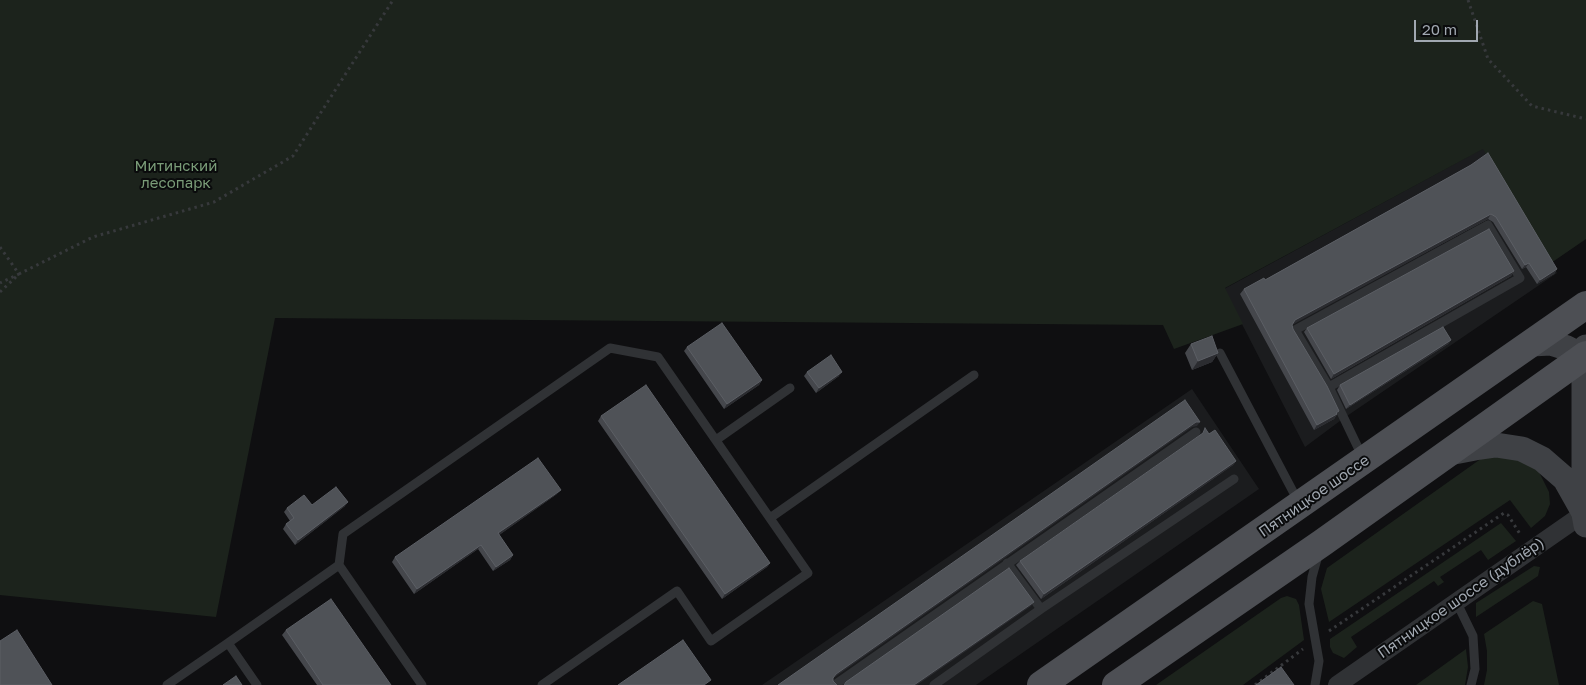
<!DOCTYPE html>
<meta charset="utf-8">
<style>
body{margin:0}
#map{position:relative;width:1586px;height:685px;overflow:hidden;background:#0f0f11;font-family:"Golos Text",sans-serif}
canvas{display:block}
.scale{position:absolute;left:1414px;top:20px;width:64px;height:22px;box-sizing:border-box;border:2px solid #a1a8b1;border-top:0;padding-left:6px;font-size:15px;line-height:18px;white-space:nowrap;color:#a1a8b1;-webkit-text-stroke:4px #0a0b0c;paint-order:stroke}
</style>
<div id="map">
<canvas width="1586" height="685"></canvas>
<div class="scale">20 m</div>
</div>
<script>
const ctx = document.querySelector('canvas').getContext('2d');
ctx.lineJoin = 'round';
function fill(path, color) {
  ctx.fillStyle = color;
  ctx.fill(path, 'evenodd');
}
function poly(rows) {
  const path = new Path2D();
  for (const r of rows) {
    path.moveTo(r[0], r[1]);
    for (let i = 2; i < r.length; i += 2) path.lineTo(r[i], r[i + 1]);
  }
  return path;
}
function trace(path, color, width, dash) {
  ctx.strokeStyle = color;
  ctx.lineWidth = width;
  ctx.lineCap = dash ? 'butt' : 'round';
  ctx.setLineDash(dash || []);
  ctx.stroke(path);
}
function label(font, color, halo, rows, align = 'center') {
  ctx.font = font + ' "Golos Text",sans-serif';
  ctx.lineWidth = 4;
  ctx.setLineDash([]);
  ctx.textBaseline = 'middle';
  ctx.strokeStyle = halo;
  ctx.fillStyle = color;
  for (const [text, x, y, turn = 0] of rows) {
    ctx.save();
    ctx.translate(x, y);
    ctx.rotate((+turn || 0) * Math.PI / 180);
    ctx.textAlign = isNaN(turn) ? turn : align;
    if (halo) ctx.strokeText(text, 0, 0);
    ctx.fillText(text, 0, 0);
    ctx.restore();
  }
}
const built = poly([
 [1484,148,1504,186,1557,273,1344,418,1305,447,1224,289],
 [1192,389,1259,489,976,685,762,685]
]);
const green = poly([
 [0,0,1586,0,1586,239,1551,263,1483,149,1225,288,1243,324,1174,349,1163,325,275,318,216,617,0,595],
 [1507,454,1538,470,1549,492,1550,504,1545,516,1531,528,1510,500,1329,622,1321,589,1327,568,1482,458],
 [1501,523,1516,541,1488,560,1481,550,1440,577,1444,582,1438,586,1434,581,1351,637,1357,647,1344,658,1333,653,1330,647,1330,639],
 [1534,566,1540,567,1538,576,1476,617,1476,603],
 [1287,596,1296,599,1299,605,1304,640,1243,685,1156,685,1281,598],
 [1533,601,1542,604,1559,685,1484,685,1487,670,1487,651,1484,634],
 [1466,649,1468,667,1465,685,1416,685]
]);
const path = poly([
 [1468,0,1488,59,1532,106,1586,119],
 [0,247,19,274,0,283],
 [0,292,19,274,93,237,214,202,293,156,393,0],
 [1329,631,1504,513,1508,515,1520,534],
 [1255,685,1303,649]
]);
const service = poly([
 [1220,353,1299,503],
 [1329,387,1520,278,1488,225,1295,330,1329,387,1363,458],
 [716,440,790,388],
 [770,518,974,375],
 [1007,563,1041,609],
 [339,565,343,534,610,348,658,357,808,573,711,641,677,591,542,685],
 [1456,601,1473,636,1475,669,1471,685],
 [228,643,339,565,422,685],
 [167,685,228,643,257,685],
 [837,685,836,684,1196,432],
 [934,685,1041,609,1234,479],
 [1315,685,1319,661,1309,604,1312,577,1319,552]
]);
const minor = poly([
 [1337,685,1586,512]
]);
const secondary = poly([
 [1531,344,1551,343,1567,348,1586,358],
 [1586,347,1584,357,1584,514,1586,525],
 [1449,453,1475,448,1496,445,1522,449,1542,459,1565,479,1583,511]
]);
const primary = poly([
 [1041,685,1586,305],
 [1116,685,1322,543,1586,355]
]);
const wall = poly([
 [1471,165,1557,269,1554,274,1537,284,1526,267,1522,269,1493,222,1488,219,1292,324,1293,329,1339,411,1334,419,1314,430,1240,294,1244,289,1265,280],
 [1514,271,1511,276,1331,379,1304,332,1307,328],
 [1451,340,1448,344,1346,409,1337,390,1340,385],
 [1191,344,1218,353,1212,362,1192,370,1185,353],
 [687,347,762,380,759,385,724,409,684,351],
 [807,372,839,376,816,393,804,376],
 [601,416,770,563,767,567,722,599,598,421],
 [1209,434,1236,461,1233,465,1041,599,1016,565,1020,561],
 [557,494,499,535,513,555,510,560,493,571,478,549,414,594,392,562,395,557],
 [312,505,345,506,295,545,283,529,286,524,290,521,284,512,287,508],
 [286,630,391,685,317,685,282,635]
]);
const shadedWall = poly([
 [1491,214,1488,219,1292,325,1295,320],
 [1529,263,1526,267,1522,269,1525,265],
 [1557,269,1554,274,1537,284,1540,280],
 [1514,271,1511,276,1331,379,1334,374],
 [1451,340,1448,344,1346,409,1350,405],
 [1218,353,1212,362,1192,370,1198,361],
 [842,372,839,376,816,393,819,388],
 [762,380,759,385,724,409,727,404],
 [1339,411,1334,419,1314,430,1317,425],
 [1196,422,1200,422,1197,426,1192,427,832,679,836,674],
 [1236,461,1233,465,1041,599,1044,594],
 [561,490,557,494,495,538,498,533],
 [348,502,345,506,295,545,298,540],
 [481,545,478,549,414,594,417,589],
 [513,555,510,560,493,571,496,567],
 [770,563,767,567,722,599,725,594],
 [1034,602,1031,606,917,685,914,685]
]);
const building = poly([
 [1488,153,1557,269,1540,280,1529,263,1525,265,1496,217,1491,214,1295,320,1292,325,1293,329,1327,386,1339,411,1336,413,1337,414,1317,425,1244,289,1264,278,1265,280,1471,165,1488,153],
 [1489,229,1514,271,1334,374,1307,328,1489,229],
 [722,323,762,380,727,404,687,347,722,323],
 [1443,327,1451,340,1350,405,1340,385,1443,327],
 [1212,336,1218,353,1198,361,1191,344,1212,336],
 [831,355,842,372,819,388,807,372,831,355],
 [646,385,770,563,725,594,601,416,646,385],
 [1185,400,1200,422,1196,422,836,674,833,678,833,681,837,685,778,685,1185,400],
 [1205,428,1209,434,1215,430,1236,461,1044,594,1020,561,1203,433,1205,428],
 [538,458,561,490,498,533,513,555,496,567,481,545,417,589,395,557,538,458],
 [336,487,348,502,298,540,286,524,294,518,287,508,304,495,312,505,336,487],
 [1009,568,1034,602,914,685,844,685,846,682,1009,568],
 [331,599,391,685,323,685,286,630,331,599],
 [17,630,52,685,0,685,0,641,17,630],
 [683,640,711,680,704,685,618,685,683,640],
 [1281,667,1294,685,1256,685,1281,667],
 [236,676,242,685,223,685,236,676]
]);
const parkNames = [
 ["Митинский",176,166],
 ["лесопарк",176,183]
];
const streetNames = [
 ["Пятницкое шоссе",1314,496,-35],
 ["Пятницкое шоссе (дублёр)",1461,598,-35]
];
fill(built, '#1b1c1e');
fill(green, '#1c231c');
trace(path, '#37393c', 3, [2.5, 4]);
trace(service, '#303235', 9);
trace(minor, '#303235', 18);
trace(secondary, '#3f4145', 25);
trace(primary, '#4d4f54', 28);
fill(wall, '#45474c');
fill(shadedWall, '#2b2c30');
fill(building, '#4f5257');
trace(building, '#5c5f65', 1);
label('15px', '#7a9c78', '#0a0b0c', parkNames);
label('15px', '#a1a8b1', '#0a0b0c', streetNames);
</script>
